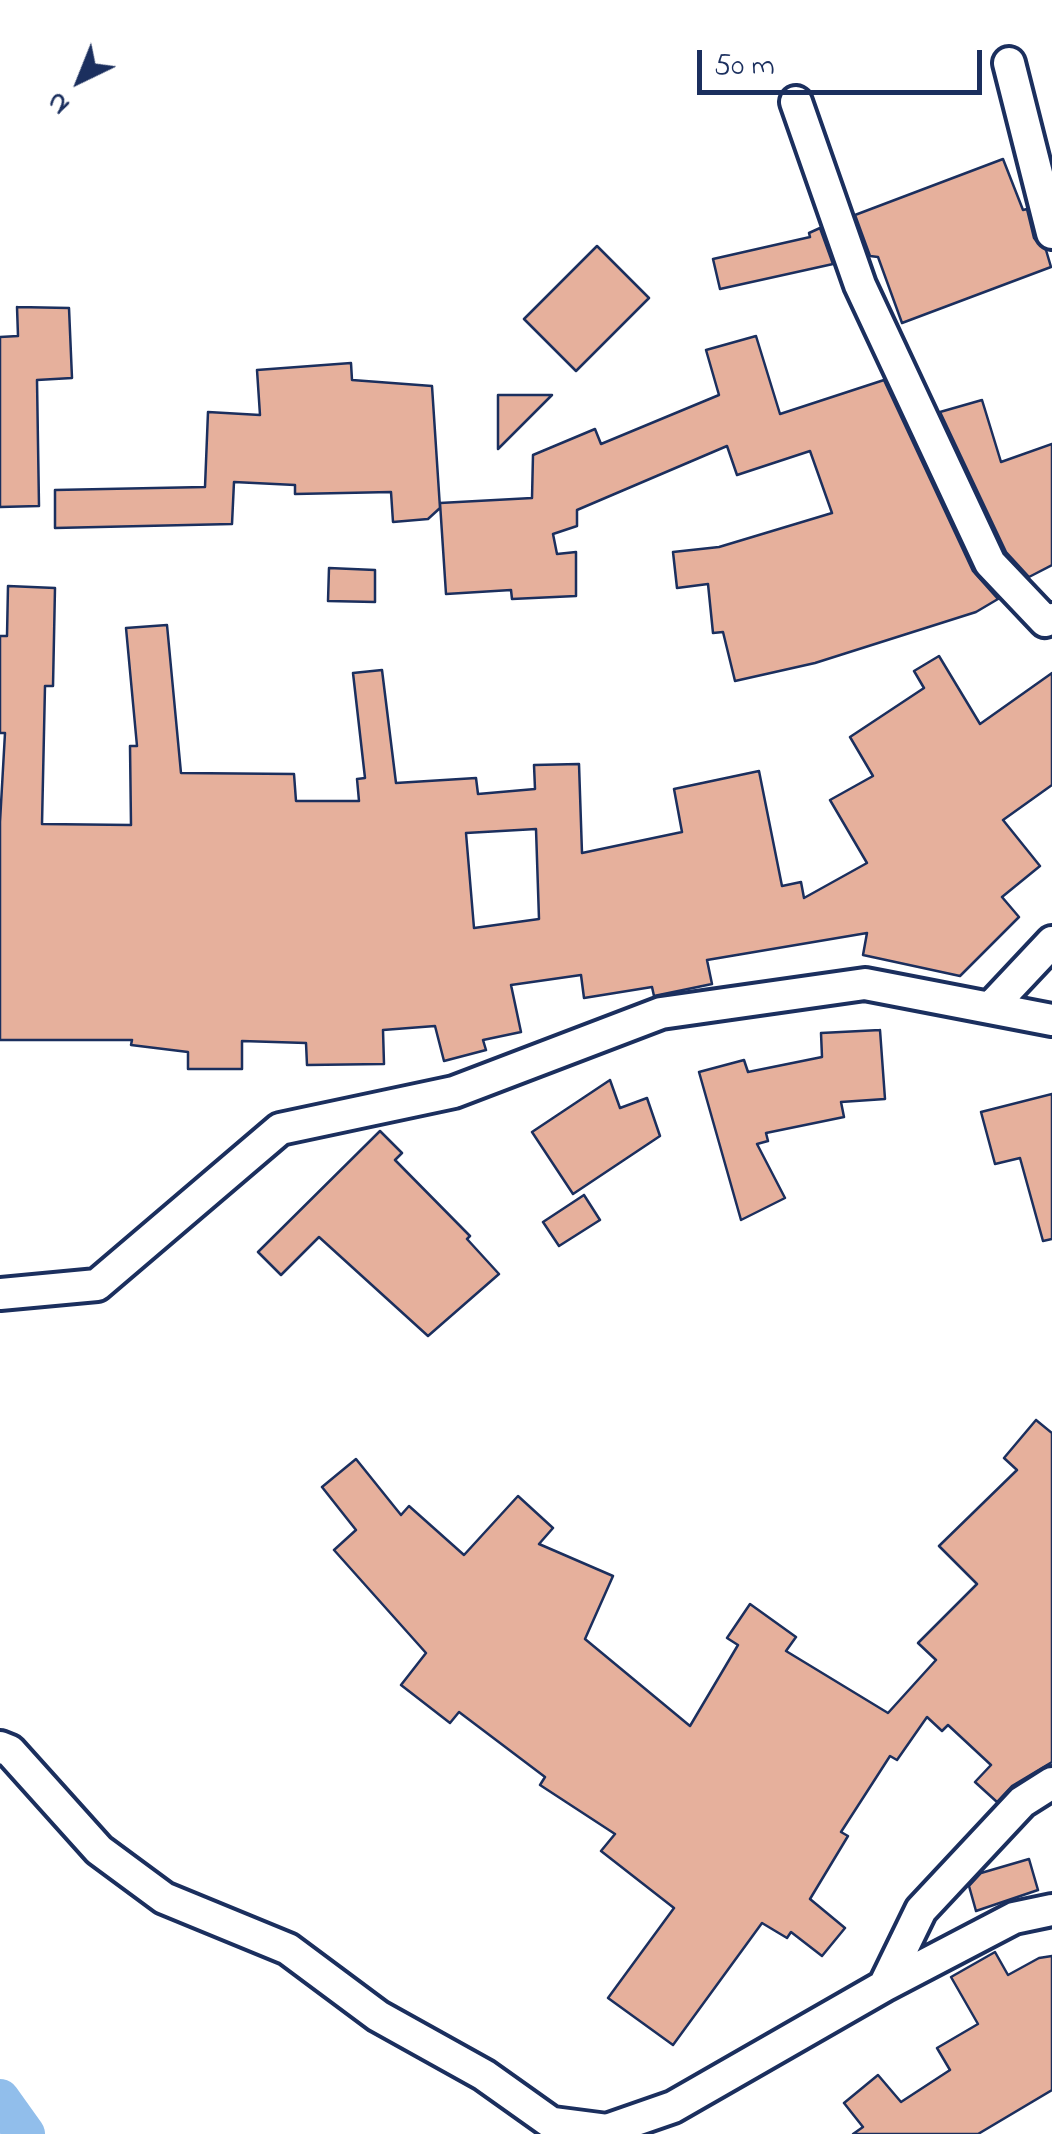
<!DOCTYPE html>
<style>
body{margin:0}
#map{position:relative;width:1052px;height:2134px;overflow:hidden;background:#fff;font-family:"Indie Flower",sans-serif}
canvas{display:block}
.north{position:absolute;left:30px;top:30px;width:100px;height:100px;-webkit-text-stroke:8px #fff;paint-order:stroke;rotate:223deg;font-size:28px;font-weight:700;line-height:40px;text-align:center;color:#1b2f5e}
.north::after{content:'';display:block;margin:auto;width:35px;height:45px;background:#1b2f5e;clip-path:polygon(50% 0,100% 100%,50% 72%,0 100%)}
.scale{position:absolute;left:697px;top:50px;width:285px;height:45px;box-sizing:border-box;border:5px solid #1b2f5e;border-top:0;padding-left:12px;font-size:30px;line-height:35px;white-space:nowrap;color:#1b2f5e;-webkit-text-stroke:8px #fff;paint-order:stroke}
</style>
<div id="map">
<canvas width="1052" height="2134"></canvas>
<div class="north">N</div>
<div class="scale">50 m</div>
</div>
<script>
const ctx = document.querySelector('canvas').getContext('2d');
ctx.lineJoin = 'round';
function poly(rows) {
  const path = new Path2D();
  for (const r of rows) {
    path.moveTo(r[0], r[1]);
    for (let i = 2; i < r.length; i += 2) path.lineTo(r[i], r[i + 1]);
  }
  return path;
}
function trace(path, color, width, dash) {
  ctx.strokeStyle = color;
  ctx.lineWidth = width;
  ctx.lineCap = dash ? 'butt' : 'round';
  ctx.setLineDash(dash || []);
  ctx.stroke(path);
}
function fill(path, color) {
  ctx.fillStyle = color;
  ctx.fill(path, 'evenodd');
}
const canal = poly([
 [0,2099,25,2134]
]);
const building = poly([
 [1003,159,1023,210,1027,209,1034,238,1046,250,1051,267,902,323,878,257,870,256,855,215,1003,159],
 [820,228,833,264,720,289,713,259,810,237,809,233,820,228],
 [597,246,649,298,576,371,524,319,597,246],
 [17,307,69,308,72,378,37,380,39,506,0,507,0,337,18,336,17,307],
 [756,336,780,414,884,380,973,571,998,599,976,612,815,663,735,681,723,632,713,633,708,584,677,588,673,552,719,547,832,513,810,451,737,475,727,446,577,510,577,526,553,534,557,554,576,552,576,596,512,599,511,590,446,594,440,503,532,498,533,455,595,429,601,444,719,395,706,350,756,336],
 [351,363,352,380,432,386,440,508,428,519,393,522,391,492,295,494,295,485,234,482,232,524,55,528,55,490,205,487,208,412,260,415,257,370,351,363],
 [498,395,552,395,498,449,498,395],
 [982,400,1001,462,1052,444,1052,565,1029,577,1006,552,940,412,982,400],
 [329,568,375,570,375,602,328,601,329,568],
 [8,586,55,588,53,686,45,686,42,824,131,825,130,746,137,746,126,628,167,625,181,773,294,774,296,801,359,801,357,779,365,778,353,673,382,670,396,783,476,778,478,794,535,789,534,765,579,764,582,853,682,832,674,789,759,771,782,886,801,882,804,898,867,863,830,800,873,776,850,737,924,688,914,671,939,656,980,724,1052,673,1052,785,1003,820,1040,866,1002,897,1019,917,960,976,863,955,867,933,707,960,712,984,654,996,652,987,584,998,581,975,511,985,521,1032,483,1040,486,1050,444,1061,435,1026,383,1030,384,1064,307,1065,306,1043,242,1041,242,1069,188,1069,188,1052,131,1045,132,1040,0,1040,0,822,5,733,0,733,0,636,7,636,8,586],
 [536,829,539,919,474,928,466,833,536,829],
 [880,1030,885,1099,841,1102,844,1117,766,1133,768,1141,757,1144,785,1198,741,1220,699,1072,744,1060,748,1072,822,1057,821,1033,880,1030],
 [610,1080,620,1108,647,1098,660,1136,573,1194,532,1132,610,1080],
 [1052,1094,1052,1239,1043,1241,1020,1158,995,1164,981,1112,1052,1094],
 [380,1131,402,1153,395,1160,470,1236,467,1239,499,1274,428,1336,319,1237,281,1275,258,1252,380,1131],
 [584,1195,600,1220,559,1246,543,1222,584,1195],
 [1036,1420,1052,1433,1052,1762,1012,1786,997,1802,975,1782,991,1765,948,1725,942,1731,927,1717,897,1760,890,1756,841,1832,848,1836,810,1899,845,1928,822,1956,791,1932,787,1938,762,1923,673,2045,608,1998,674,1908,601,1851,615,1834,540,1785,545,1777,459,1712,450,1723,401,1685,426,1653,334,1550,356,1530,322,1487,356,1459,401,1515,409,1506,464,1555,518,1496,553,1528,539,1544,613,1576,585,1639,690,1726,738,1645,727,1638,750,1604,796,1637,786,1651,888,1713,936,1660,918,1643,977,1584,939,1546,1017,1470,1004,1458,1036,1420],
 [1029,1859,1038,1890,976,1911,969,1886,981,1873,1029,1859],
 [995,1952,1008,1975,1039,1958,1052,1956,1052,2090,978,2134,853,2134,863,2127,844,2103,878,2075,901,2102,950,2070,937,2048,978,2024,951,1977,995,1952]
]);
const street = poly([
 [1009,63,1052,233],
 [796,102,860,285,990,563,1045,621,1052,619],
 [990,1008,1052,942],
 [0,1294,97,1285,280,1129,454,1092,661,1013,865,984,1052,1020],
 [0,1747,10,1751,99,1850,164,1898,288,1949,378,2016,484,2075,567,2134],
 [884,1986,1014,1918,1052,1910],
 [553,2123,607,2130,673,2107,884,1986,921,1910,1022,1802,1052,1783]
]);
trace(canal, '#91beeb', 40);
fill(building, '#e6b09c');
trace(building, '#1b2f5e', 2.5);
trace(street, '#1b2f5e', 38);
trace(street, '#fff', 30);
</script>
